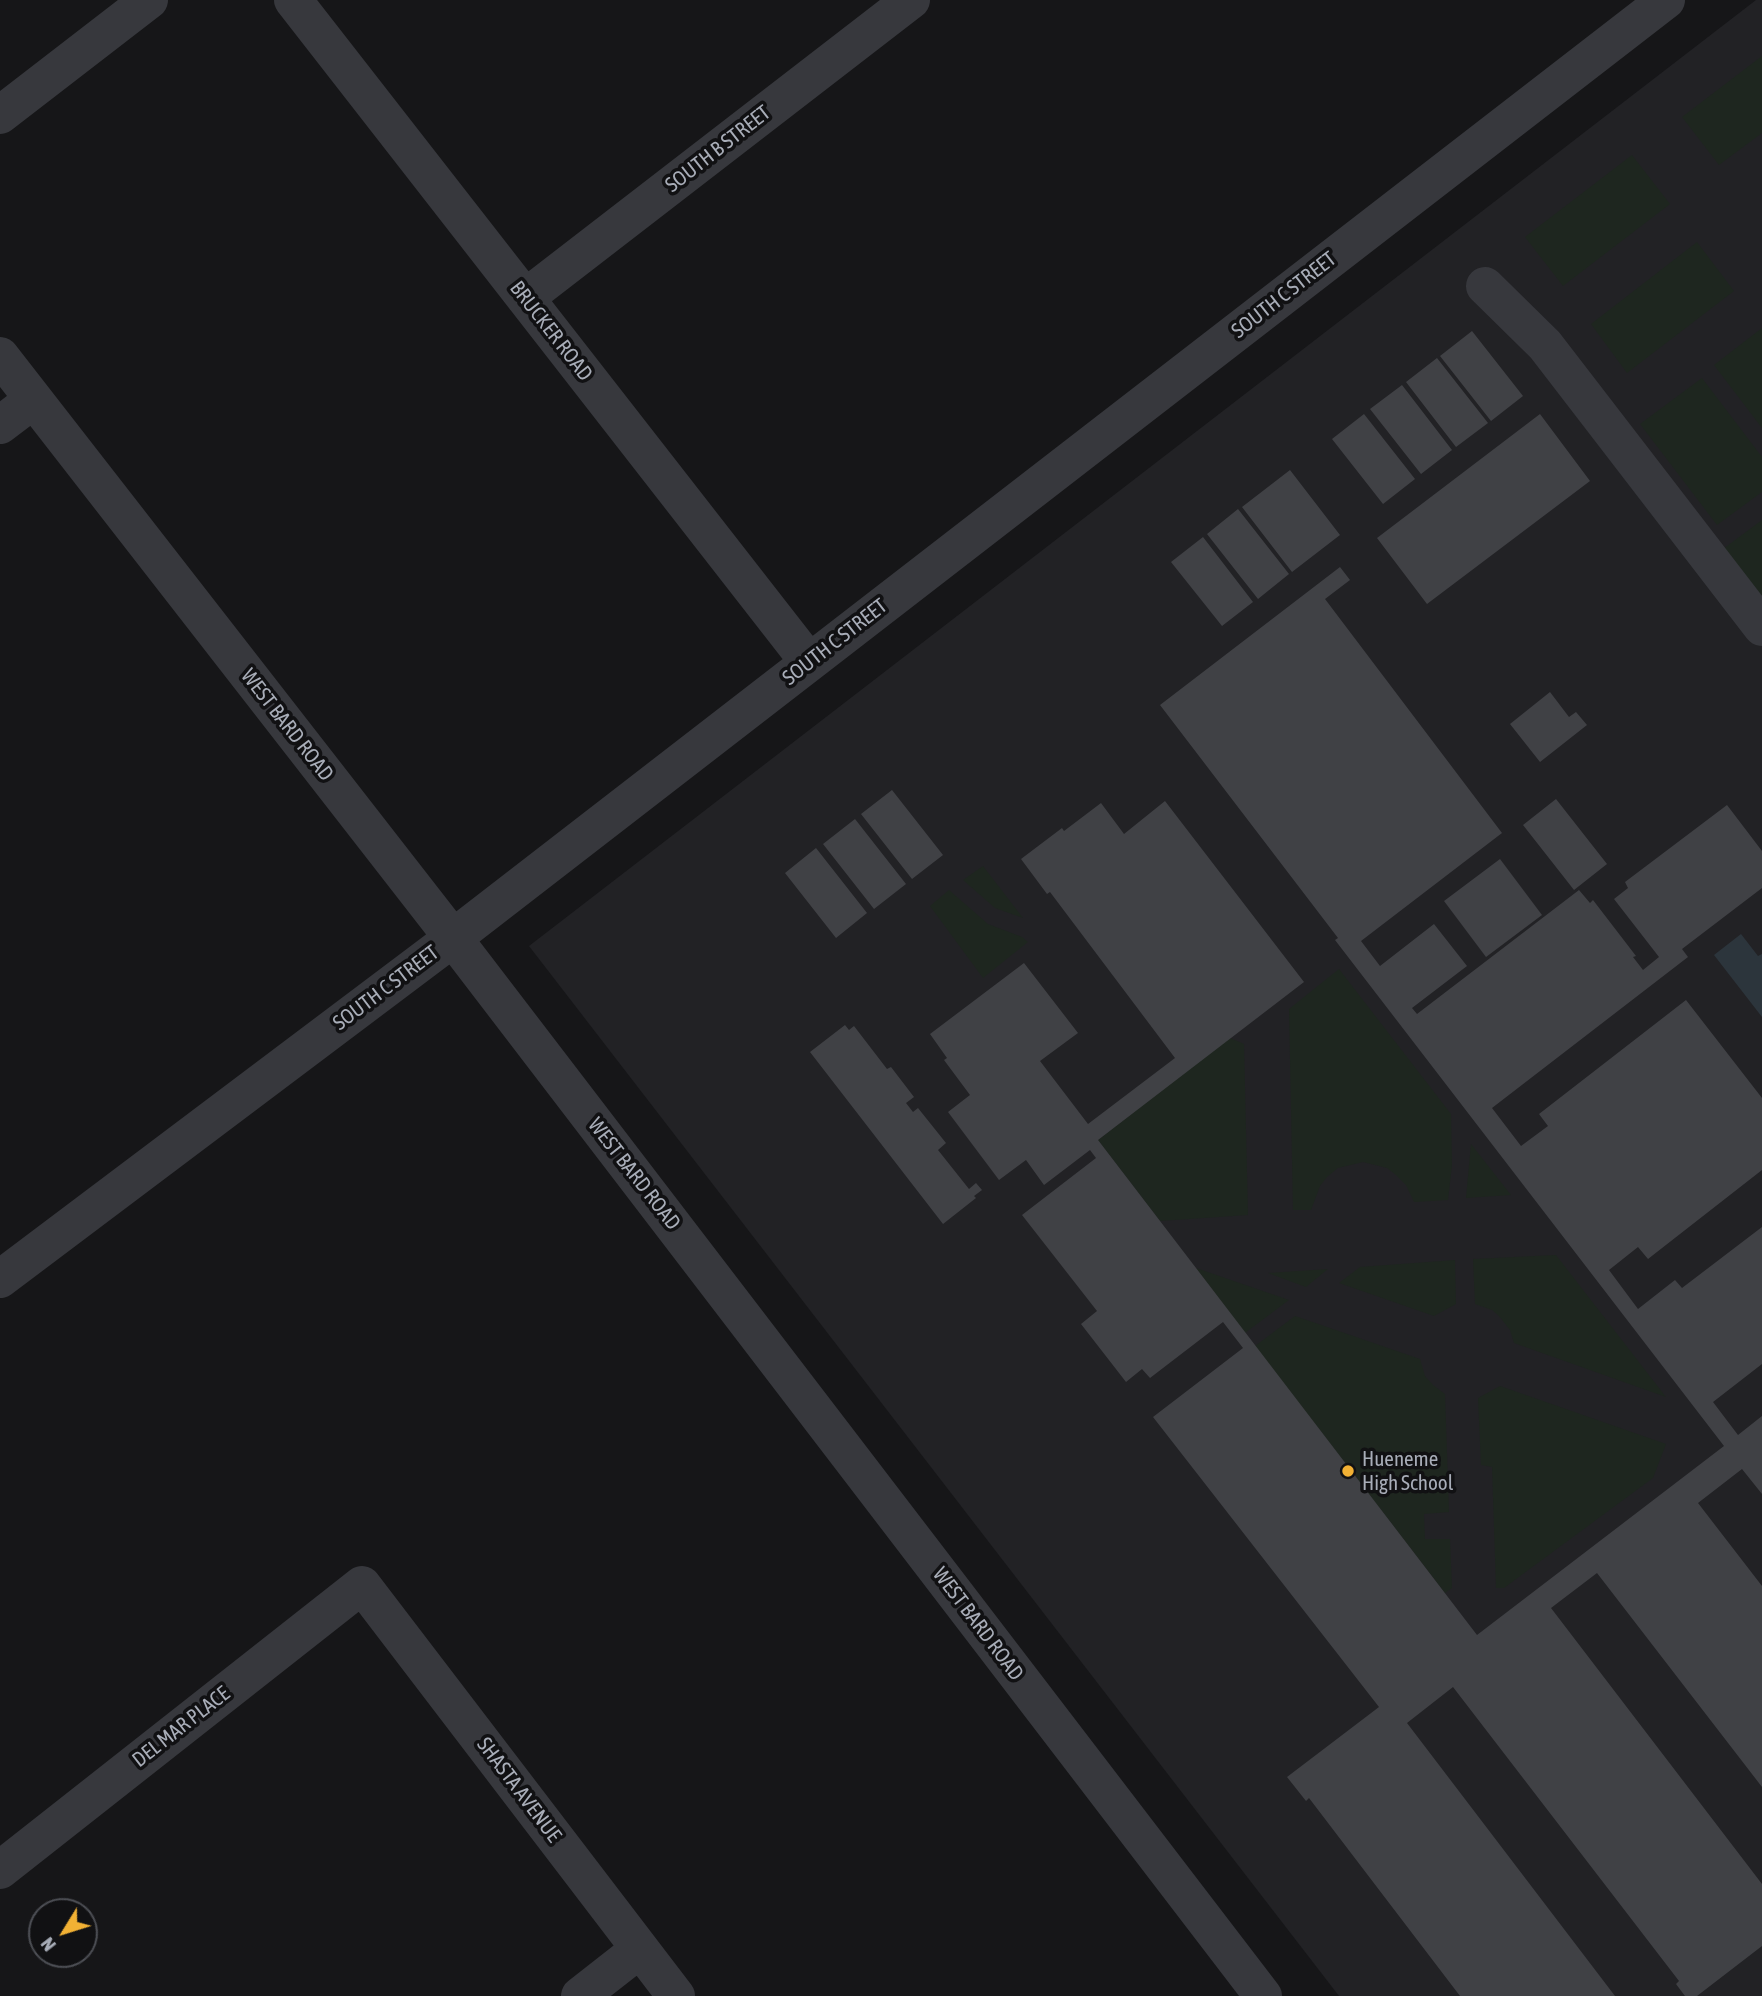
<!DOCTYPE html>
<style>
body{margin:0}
#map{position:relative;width:1762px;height:1996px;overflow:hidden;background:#161618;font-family:"Asap Condensed",sans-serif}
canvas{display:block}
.north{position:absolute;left:28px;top:1898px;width:70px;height:70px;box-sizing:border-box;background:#111113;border:2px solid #4d4f55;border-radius:50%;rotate:232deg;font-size:19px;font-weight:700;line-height:28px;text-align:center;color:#a8adb8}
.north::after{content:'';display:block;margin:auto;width:24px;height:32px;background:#f2b134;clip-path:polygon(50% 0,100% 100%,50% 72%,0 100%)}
</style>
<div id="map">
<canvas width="1762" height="1996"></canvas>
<div class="north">N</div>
</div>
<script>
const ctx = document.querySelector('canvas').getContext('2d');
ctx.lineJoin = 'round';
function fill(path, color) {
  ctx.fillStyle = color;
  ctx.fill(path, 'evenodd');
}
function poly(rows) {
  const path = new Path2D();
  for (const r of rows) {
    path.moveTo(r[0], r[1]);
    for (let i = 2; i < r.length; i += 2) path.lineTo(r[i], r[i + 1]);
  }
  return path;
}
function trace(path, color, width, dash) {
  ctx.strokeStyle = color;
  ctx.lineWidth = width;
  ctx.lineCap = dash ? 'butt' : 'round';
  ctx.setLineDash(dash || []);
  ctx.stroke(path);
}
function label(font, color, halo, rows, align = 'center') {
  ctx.font = font + ' "Asap Condensed",sans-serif';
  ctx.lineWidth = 7;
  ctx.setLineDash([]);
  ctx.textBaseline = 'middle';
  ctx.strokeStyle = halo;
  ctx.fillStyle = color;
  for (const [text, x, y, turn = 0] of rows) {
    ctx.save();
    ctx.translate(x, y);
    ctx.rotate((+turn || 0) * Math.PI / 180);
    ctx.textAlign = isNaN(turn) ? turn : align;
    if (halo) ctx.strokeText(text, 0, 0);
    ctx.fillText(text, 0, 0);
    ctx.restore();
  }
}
const built = poly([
 [1756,0,1762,0,1762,1996,1339,1996,529,946]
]);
const green = poly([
 [1762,56,1762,133,1719,165,1682,117],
 [1632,155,1670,204,1563,286,1525,237],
 [1697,242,1734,291,1627,373,1591,324],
 [1762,328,1762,428,1714,365],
 [1702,378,1762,457,1762,492,1717,525,1640,424],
 [1762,520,1762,598,1723,549],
 [983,866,1023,918,995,908,963,880],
 [949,890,988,924,1022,937,1028,942,983,978,930,906],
 [1339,969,1451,1114,1452,1165,1448,1200,1414,1202,1406,1185,1396,1175,1387,1168,1363,1162,1338,1168,1327,1177,1320,1186,1311,1210,1293,1210,1289,1009],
 [1230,1038,1244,1044,1248,1215,1160,1221,1098,1140],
 [1471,1144,1511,1195,1466,1198],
 [1556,1255,1666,1397,1514,1343,1510,1330,1499,1316,1492,1310,1475,1304,1473,1259],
 [1455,1260,1456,1304,1434,1316,1339,1283,1360,1267],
 [1196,1268,1289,1300,1245,1333],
 [1328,1269,1306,1287,1268,1273],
 [1295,1316,1420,1359,1425,1376,1433,1385,1445,1394,1449,1512,1424,1514,1425,1539,1450,1539,1452,1588,1445,1593,1255,1346],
 [1500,1386,1666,1444,1653,1478,1504,1588,1496,1588,1492,1467,1481,1465,1478,1398]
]);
const water = poly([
 [1741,934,1758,956,1762,954,1762,1017,1714,955]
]);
const building = poly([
 [1472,331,1523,396,1491,421,1440,356],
 [1437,358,1488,423,1456,447,1406,382],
 [1402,385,1452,450,1421,474,1370,409],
 [1364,414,1415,479,1383,504,1332,439],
 [1540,414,1590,481,1427,604,1377,538],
 [1290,470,1340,535,1292,572,1242,507],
 [1238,509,1289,574,1258,599,1207,534],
 [1203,537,1253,602,1222,626,1171,562],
 [1340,567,1350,580,1325,599,1502,833,1361,941,1380,966,1434,924,1467,966,1412,1008,1417,1014,1579,890,1590,903,1593,900,1636,956,1633,957,1643,970,1659,957,1614,899,1628,888,1625,882,1727,805,1762,851,1762,888,1682,949,1688,957,1492,1108,1521,1146,1548,1126,1539,1114,1686,1000,1762,1098,1762,1170,1648,1259,1638,1247,1609,1270,1638,1309,1675,1280,1682,1288,1762,1227,1762,1364,1713,1402,1738,1435,1762,1416,1762,1494,1742,1469,1698,1503,1762,1586,1762,1787,1597,1573,1551,1608,1762,1884,1762,1946,1697,1996,1685,1996,1676,1984,1679,1981,1453,1687,1407,1723,1615,1996,1460,1996,1309,1798,1306,1801,1287,1777,1379,1707,1153,1417,1243,1348,1223,1322,1150,1378,1142,1369,1126,1382,1081,1324,1097,1311,1022,1215,1096,1158,1090,1150,1044,1185,1026,1160,999,1180,948,1112,970,1095,944,1060,947,1058,930,1034,1024,963,1078,1033,1040,1061,1088,1124,1175,1058,1050,892,1047,894,1021,859,1062,828,1064,831,1101,803,1124,834,1165,801,1304,982,1098,1140,1477,1635,1724,1446,1335,940,1338,938,1160,705],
 [1550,692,1569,717,1576,712,1587,725,1540,762,1510,724],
 [892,790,943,855,912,879,861,814],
 [1556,799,1607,864,1574,890,1523,825],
 [855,819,906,884,874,909,823,844],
 [816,848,867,913,836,938,785,873],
 [1500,859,1542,915,1486,957,1444,901],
 [845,1025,849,1030,854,1026,887,1069,891,1067,914,1097,906,1103,913,1112,918,1108,946,1143,938,1150,969,1189,976,1183,982,1190,974,1196,976,1198,943,1224,810,1052]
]);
const minor = poly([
 [293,0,809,662],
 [0,115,149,0],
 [1485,286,1545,345,1762,627],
 [525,298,911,0],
 [0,356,453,938,1263,1996],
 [0,425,33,400],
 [0,1279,453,938,1666,0],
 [0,1870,362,1585,676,1996],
 [580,1996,640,1949]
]);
const markers = [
 [1348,1471,7,"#f2b134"]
];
const streetNames = [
 ["SOUTH B STREET",718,149,-38],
 ["SOUTH C STREET",1284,295,-38],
 ["BRUCKER ROAD",551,331,52],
 ["SOUTH C STREET",835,642,-38],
 ["WEST BARD ROAD",287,725,52],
 ["SOUTH C STREET",386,988,-37],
 ["WEST BARD ROAD",634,1174,52],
 ["WEST BARD ROAD",978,1624,53],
 ["DEL MAR PLACE",181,1727,-38],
 ["SHASTA AVENUE",519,1790,53]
];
const poiNames = [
 ["Hueneme",1362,1459],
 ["High School",1362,1483]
];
fill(built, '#222225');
fill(green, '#1e261f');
fill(water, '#2c353c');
fill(building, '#404145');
trace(minor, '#37383d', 38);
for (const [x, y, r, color] of markers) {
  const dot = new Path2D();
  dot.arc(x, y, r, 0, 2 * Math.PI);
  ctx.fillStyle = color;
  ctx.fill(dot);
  trace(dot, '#111113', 2.5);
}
label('21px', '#a8adb8', '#111113', streetNames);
label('21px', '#a8adb8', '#111113', poiNames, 'left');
</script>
